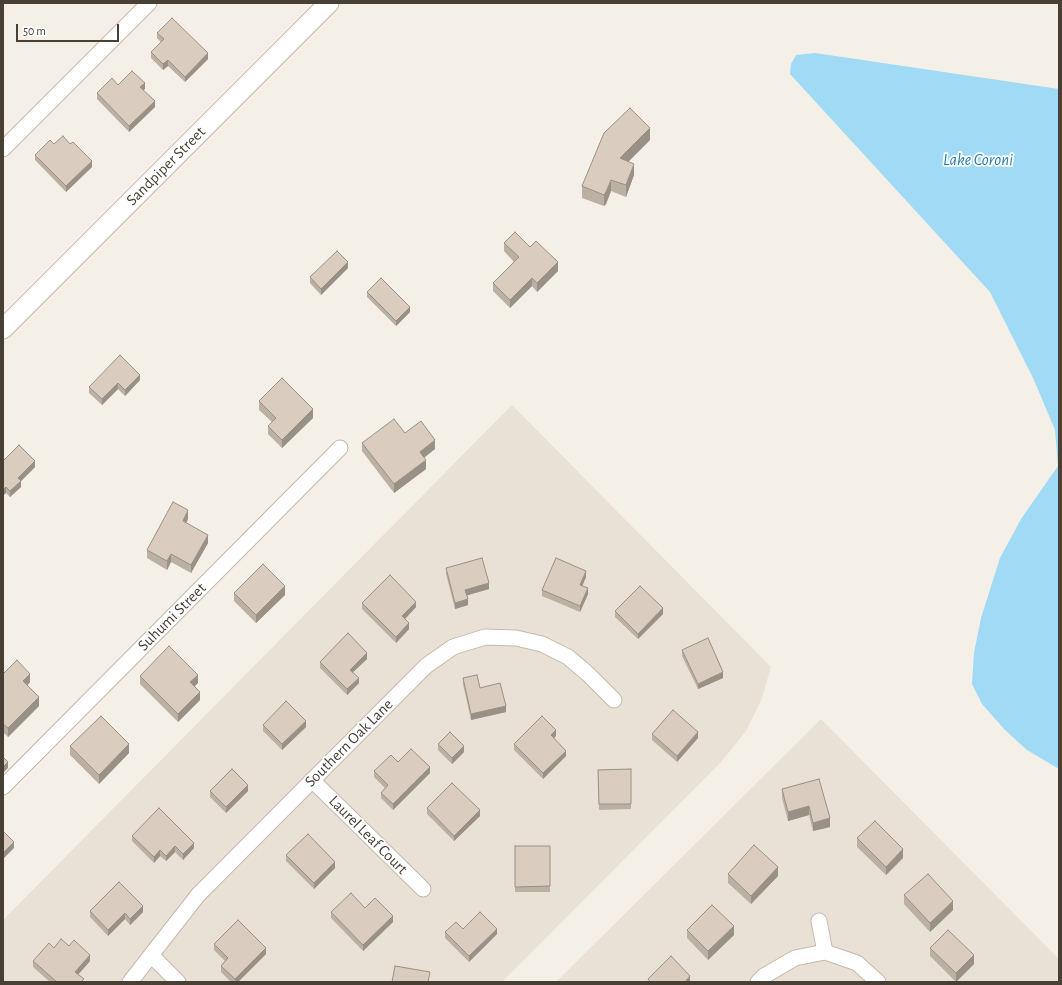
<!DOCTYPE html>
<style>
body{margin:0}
#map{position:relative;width:1062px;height:985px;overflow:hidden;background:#f4efe7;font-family:"Alegreya Sans",sans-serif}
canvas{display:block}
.frame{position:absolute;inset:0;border:4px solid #483f35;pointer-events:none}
.scale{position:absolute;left:16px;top:24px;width:103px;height:18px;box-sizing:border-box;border:2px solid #483f35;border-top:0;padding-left:5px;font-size:12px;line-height:14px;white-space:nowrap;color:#483f35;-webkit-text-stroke:3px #fff;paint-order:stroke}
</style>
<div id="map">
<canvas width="1062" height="985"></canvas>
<div class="frame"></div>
<div class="scale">50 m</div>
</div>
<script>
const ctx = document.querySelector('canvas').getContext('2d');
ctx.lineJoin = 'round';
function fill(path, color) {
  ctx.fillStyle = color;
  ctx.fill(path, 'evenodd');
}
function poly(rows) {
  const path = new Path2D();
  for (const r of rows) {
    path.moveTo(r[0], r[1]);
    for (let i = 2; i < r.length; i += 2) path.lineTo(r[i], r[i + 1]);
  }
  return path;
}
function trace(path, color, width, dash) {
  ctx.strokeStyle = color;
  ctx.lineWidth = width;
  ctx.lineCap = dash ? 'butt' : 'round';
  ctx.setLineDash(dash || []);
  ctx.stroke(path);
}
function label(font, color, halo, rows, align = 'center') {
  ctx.font = font + ' "Alegreya Sans",sans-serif';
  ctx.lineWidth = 3.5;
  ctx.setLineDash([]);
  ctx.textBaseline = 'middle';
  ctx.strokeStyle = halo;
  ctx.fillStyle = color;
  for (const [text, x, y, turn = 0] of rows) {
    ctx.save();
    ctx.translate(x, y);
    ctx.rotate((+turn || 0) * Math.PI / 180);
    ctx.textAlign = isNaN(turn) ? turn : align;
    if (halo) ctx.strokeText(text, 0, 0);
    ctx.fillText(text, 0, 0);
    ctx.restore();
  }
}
const residential = poly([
 [512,405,771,667,761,701,746,731,721,762,502,982,3,982,3,920],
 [821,719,1059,959,1059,982,556,982]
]);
const water = poly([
 [815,53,1059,89,1059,769,1027,750,1005,730,982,704,972,684,974,653,981,618,1000,558,1021,519,1058,466,1055,430,1034,380,990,292,790,74,791,64,796,55]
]);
const minor = poly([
 [3,149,149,3],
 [312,780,423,889],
 [3,787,340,448],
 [819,921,825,952],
 [151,955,178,982],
 [130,982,198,895,426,666,453,647,485,637,516,638,542,644,568,657,588,674,614,700],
 [758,982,764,976,795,958,825,952,857,963,878,982]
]);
const tertiary = poly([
 [3,329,329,3]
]);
const wall = poly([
 [157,33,208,59,185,82,168,66,163,70,151,58,151,52,161,42,157,38],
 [118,85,145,89,143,90,155,107,129,132,97,99,97,93],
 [650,140,628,162,634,175,626,197,611,191,606,204,604,206,582,198,582,186],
 [54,144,70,144,92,167,66,192,35,160,35,155],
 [504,243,530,247,558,271,537,292,532,286,510,308,493,291,493,283,514,262,504,251],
 [348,268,321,295,310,283,310,277],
 [367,292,410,312,396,326,367,297],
 [140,380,125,396,118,389,102,405,89,393,89,387],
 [259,401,313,418,282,448,268,434,268,426,272,422,259,410],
 [405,433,435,449,424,457,426,469,394,493,362,451,362,443],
 [3,461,35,467,21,481,21,487,10,497,6,493],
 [188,519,186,523,208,543,191,573,171,562,167,570,147,558,147,550],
 [446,568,489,589,467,595,468,605,455,609,446,574],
 [586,577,582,586,588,594,580,612,542,596,542,590],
 [234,593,285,595,256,623,234,601],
 [362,603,416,607,405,619,409,629,396,643,362,609],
 [615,611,663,614,638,639,615,617],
 [682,650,723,678,698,689,682,656],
 [367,659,353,672,359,683,347,695,320,668,320,662],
 [3,674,30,682,27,686,39,706,8,737,3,732],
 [140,676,198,683,195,686,200,700,178,722,140,684],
 [463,678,480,688,506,712,471,720,463,684],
 [263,725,306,727,282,750,263,731],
 [652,734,698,738,677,762,652,740],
 [556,736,554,738,566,756,543,779,514,750,514,744],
 [438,744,464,752,452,764,438,750],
 [70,746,129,753,99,784,70,755],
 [398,762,430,773,393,810,381,798,381,793,385,788,374,777,374,771],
 [631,769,631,809,599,810,598,770],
 [819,779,830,827,813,831,809,815,788,821,782,798,782,789],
 [210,791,248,791,226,813,210,797],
 [427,808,480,816,454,841,427,814],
 [132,836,194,848,183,860,175,852,166,861,160,856,154,863,132,841],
 [857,838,903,858,886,875,857,847],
 [515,846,550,846,550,892,515,892],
 [286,855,335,868,314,889,286,861],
 [728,874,778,876,751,904,728,883],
 [904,895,953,910,930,932,904,904],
 [365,908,393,922,363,951,331,918,331,912],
 [90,911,143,912,130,925,125,919,108,936,90,917],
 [463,929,497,934,469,962,445,938,445,932],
 [687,930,734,935,708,960,687,938],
 [214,944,266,954,238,982,231,982,221,972,221,966,225,961,214,950],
 [69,946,90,961,78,975,84,982,50,982,33,967,33,961],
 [930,948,974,964,956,982,930,956]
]);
const shadedWall = poly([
 [208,53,208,59,185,82,185,77],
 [168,60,168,66,163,70,163,64],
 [145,83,145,89,140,93,140,87],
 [155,101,155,107,129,132,129,126],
 [650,128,650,140,620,170,620,158],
 [92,161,92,167,66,192,66,186],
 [634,164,634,175,626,197,626,185],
 [611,180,611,191,606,204,604,206,604,195],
 [348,262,348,268,321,295,321,289],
 [558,262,558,271,537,292,537,283],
 [532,278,532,286,510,308,510,300],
 [410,307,410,312,396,326,396,321],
 [140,375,140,380,125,396,125,390],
 [118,383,118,389,102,405,102,399],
 [313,409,313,418,282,448,282,440],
 [435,440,435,449,420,461,420,452],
 [426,460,426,469,394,493,394,484],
 [35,461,35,467,21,481,21,487,10,497,10,491,18,478],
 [6,487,6,493,3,496,3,490],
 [188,510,188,519,183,530,183,521],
 [208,535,208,543,191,573,191,565],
 [171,554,171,562,167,570,167,561],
 [586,571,586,577,580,591,580,585],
 [489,583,489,589,465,596,465,590],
 [285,586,285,595,256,623,256,615],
 [588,588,588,594,580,612,580,606],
 [468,599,468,605,455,609,455,603],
 [416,602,416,607,402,622,402,616],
 [663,608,663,614,638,639,638,634],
 [409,623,409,629,396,643,396,637],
 [367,653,367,659,350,675,350,670],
 [723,672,723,678,698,689,698,684],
 [30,674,30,682,23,690,23,681],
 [198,675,198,683,190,690,190,682],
 [359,678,359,683,347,695,347,689],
 [200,692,200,700,178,722,178,714],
 [39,697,39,706,8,737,8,728],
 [506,706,506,712,471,720,471,714],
 [306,721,306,727,282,750,282,744],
 [556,730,556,736,551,741,551,735],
 [698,732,698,738,677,762,677,756],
 [129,744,129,753,99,784,99,775],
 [464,746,464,752,452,764,452,758],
 [566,751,566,756,543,779,543,773],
 [8,762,8,768,3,773,3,767],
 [430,767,430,773,393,810,393,804],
 [248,785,248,791,226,813,226,807],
 [809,806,809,815,788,821,788,812],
 [480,810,480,816,454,841,454,836],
 [830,818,830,827,813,831,813,823],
 [14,842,14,848,3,859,3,853],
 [194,843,194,848,183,860,183,854],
 [175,846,175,852,166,861,166,856],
 [903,849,903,858,886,875,886,867],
 [160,850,160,856,154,863,154,857],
 [335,862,335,868,314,889,314,883],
 [778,867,778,876,751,904,751,896],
 [953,901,953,910,930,932,930,923],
 [143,906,143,912,130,925,130,919],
 [125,913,125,919,108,936,108,930],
 [393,916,393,922,363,951,363,945],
 [734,926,734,935,708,960,708,951],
 [497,929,497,934,469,962,469,956],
 [266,948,266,954,238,982,235,982,235,979],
 [90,955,90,961,75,978,75,972],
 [974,955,974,964,956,982,956,973],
 [690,976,690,982,685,982]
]);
const building = poly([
 [172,18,208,53,185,77,168,60,163,64,151,52,164,39,157,33,172,18],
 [132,71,145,83,140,87,155,101,129,126,97,93,112,78,118,85,132,71],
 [630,108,650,128,620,158,634,164,626,185,611,180,606,192,604,195,582,186,604,133,630,108],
 [63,136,70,144,73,142,92,161,66,186,35,155,50,140,54,144,63,136],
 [515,232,530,247,536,241,558,262,537,283,532,278,510,300,493,283,519,257,504,243,515,232],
 [337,251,348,262,321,289,310,277,337,251],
 [381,278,410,307,396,321,367,292,381,278],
 [120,355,140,375,125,390,118,383,102,399,89,387,120,355],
 [282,378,313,409,282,440,268,426,276,418,259,401,282,378],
 [394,419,405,433,421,421,435,440,420,452,426,460,394,484,362,443,394,419],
 [19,445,35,461,18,478,21,481,10,491,6,487,3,490,3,461,19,445],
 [173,502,188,510,183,521,208,535,191,565,171,554,167,561,147,550,173,502],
 [482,558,489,583,465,590,468,599,455,603,446,568,482,558],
 [556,558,586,571,580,585,588,588,580,606,542,590,556,558],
 [263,564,285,586,256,615,234,593,263,564],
 [390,575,416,602,402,616,409,623,396,637,362,603,390,575],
 [640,586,663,608,638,634,615,611,640,586],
 [348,633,367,653,350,670,359,678,347,689,320,662,348,633],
 [708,638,723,672,698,684,682,650,708,638],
 [169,646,198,675,190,682,200,692,178,714,140,676,169,646],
 [17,660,30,674,23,681,39,697,8,728,3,724,3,674,17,660],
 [477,675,480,688,500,683,506,706,471,714,463,678,477,675],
 [286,701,306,721,282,744,263,725,286,701],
 [673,710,698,732,677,756,652,734,673,710],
 [101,716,129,744,99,775,70,746,101,716],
 [542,716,556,730,551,735,566,751,543,773,514,744,542,716],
 [450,732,464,746,452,758,438,744,450,732],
 [411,749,430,767,393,804,381,793,388,785,374,771,391,755,398,762,411,749],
 [3,757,8,762,3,767,3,757],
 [232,769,248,785,226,807,210,791,232,769],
 [631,769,631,804,599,804,598,770,631,769],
 [819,779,830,818,813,823,809,806,788,812,782,789,819,779],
 [452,783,480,810,454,836,427,808,452,783],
 [159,808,194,843,183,854,175,846,166,856,160,850,154,857,132,836,159,808],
 [875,821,903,849,886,867,857,838,875,821],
 [3,831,14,842,3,853,3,831],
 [308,834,335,862,314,883,286,855,308,834],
 [754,845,778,867,751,896,728,874,754,845],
 [515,846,550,846,550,886,515,887,515,846],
 [928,874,953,901,930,923,904,895,928,874],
 [119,882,143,906,130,919,125,913,108,930,90,911,119,882],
 [351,893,365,908,375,898,393,916,363,945,331,912,351,893],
 [712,905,734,926,708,951,687,930,712,905],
 [480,912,497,929,469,956,445,932,456,922,463,929,480,912],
 [238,920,266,948,235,979,221,966,228,958,214,944,238,920],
 [948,930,974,955,956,973,930,948,948,930],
 [61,939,69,946,74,940,90,955,75,972,84,979,81,982,57,982,33,961,49,943,54,948,61,939],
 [671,956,690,976,685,982,650,982,648,979,671,956],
 [395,966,430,972,428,982,392,982,395,966]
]);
const streetNames = [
 ["Sandpiper Street",166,166,-45],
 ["Suhumi Street",172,617,-45],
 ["Southern Oak Lane",349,743,-45],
 ["Laurel Leaf Court",368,835,45]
];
const waterNames = [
 ["Lake Coroni",978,160]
];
fill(residential, '#e9e1d5');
fill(water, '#a0daf4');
trace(minor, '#c4b9ac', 17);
trace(tertiary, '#c4b9ac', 21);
trace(minor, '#fff', 15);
trace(tertiary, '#fff', 19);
fill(wall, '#bbb0a4');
fill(shadedWall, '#999086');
fill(building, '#dacdbf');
trace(building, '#999086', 1);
label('16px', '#483f35', '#fff', streetNames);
label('italic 17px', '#267ea9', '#fff', waterNames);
</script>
